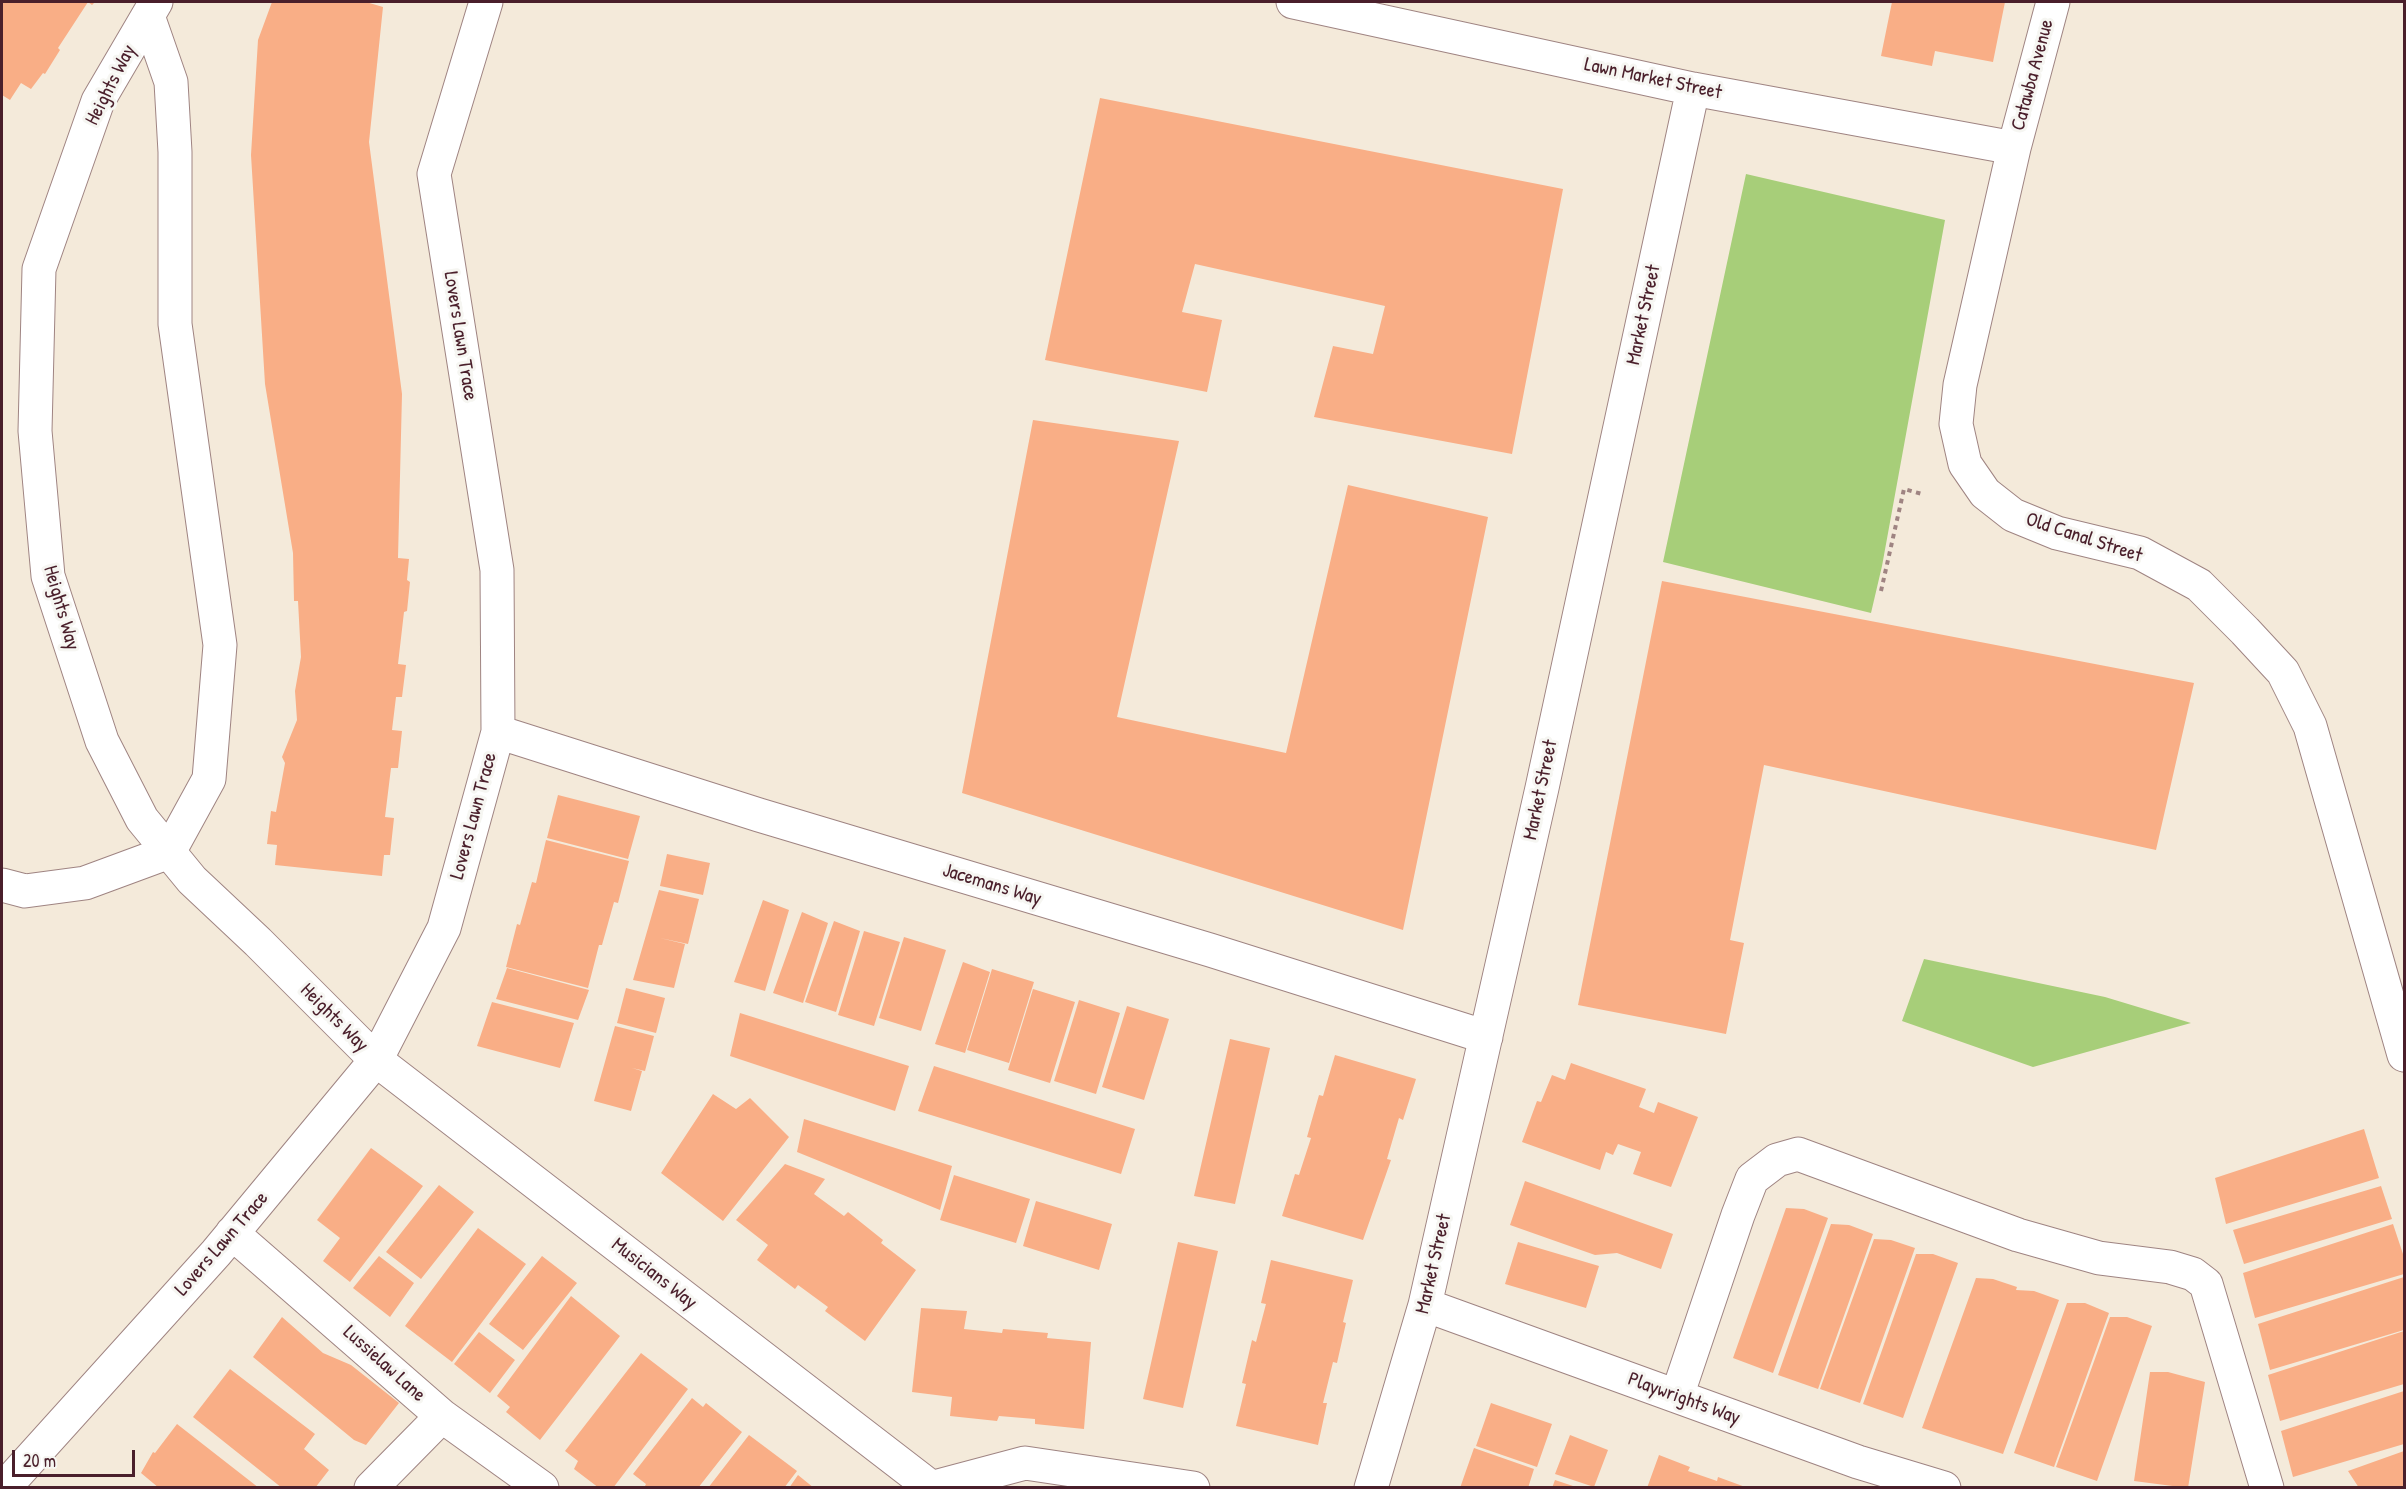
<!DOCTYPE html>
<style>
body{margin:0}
#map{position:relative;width:2406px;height:1489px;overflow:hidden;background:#f4eada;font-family:"Patrick Hand",sans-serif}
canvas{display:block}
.frame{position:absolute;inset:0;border:3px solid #4a1f2b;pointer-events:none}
.scale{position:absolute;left:12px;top:1450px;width:123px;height:27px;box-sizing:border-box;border:3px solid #4a1f2b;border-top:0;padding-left:8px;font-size:18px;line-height:21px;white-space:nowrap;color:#4a1f2b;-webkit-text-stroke:4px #f6f6f2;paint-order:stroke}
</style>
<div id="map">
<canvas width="2406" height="1489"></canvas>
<div class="frame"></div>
<div class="scale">20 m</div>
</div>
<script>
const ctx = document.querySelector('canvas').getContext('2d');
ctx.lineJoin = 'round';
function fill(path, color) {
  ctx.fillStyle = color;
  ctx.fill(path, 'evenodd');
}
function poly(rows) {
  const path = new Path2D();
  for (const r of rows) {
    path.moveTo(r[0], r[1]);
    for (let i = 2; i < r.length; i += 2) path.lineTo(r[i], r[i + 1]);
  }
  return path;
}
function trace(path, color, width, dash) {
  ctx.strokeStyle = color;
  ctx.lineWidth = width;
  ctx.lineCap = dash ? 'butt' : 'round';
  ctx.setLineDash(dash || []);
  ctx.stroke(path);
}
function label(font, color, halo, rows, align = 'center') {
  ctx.font = font + ' "Patrick Hand",sans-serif';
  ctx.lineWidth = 6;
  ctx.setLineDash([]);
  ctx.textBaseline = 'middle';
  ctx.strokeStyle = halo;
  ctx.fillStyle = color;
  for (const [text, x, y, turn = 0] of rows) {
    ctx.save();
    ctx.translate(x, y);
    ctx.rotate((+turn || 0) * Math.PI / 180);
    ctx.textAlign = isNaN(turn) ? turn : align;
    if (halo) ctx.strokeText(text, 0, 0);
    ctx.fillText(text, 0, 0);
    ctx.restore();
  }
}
const green = poly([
 [1746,174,1945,220,1882,566,1871,613,1663,562],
 [1924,959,2105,997,2191,1023,2033,1067,1902,1021]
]);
const building = poly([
 [2,2,95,2,92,5,88,2,58,48,60,50,45,74,43,73,31,89,21,83,10,100,2,95],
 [272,2,366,2,383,7,369,142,402,394,398,558,409,559,407,580,410,582,407,611,404,612,398,664,406,665,402,697,396,697,392,730,402,731,398,768,391,768,385,817,394,818,390,855,384,855,382,876,275,865,277,845,267,844,271,811,276,812,285,763,282,757,297,720,295,691,301,657,298,601,294,601,293,553,265,384,251,155,258,40],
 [1892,2,2005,2,1993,62,1935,51,1932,66,1881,56],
 [1100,98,1563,189,1512,454,1314,417,1333,346,1373,354,1385,306,1195,264,1182,312,1222,320,1207,392,1045,360],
 [1033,420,1179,441,1117,717,1286,753,1348,485,1488,517,1403,930,962,793],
 [1662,581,2194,683,2156,850,1764,765,1730,940,1744,943,1726,1034,1578,1005],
 [558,795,640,816,628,859,547,838],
 [546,840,629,861,618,903,614,902,602,945,599,945,588,988,506,967,517,924,520,925,532,882,536,883],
 [667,854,710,863,703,895,660,886],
 [659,890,699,899,688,944,660,938,685,944,674,988,633,980],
 [763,900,789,910,765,991,734,982],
 [802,912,828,923,803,1003,773,993],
 [834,921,860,931,836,1012,805,1002],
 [864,931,900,942,874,1026,838,1015],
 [904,937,946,950,921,1031,879,1018],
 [963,962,990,972,965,1053,935,1044],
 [507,968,589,990,578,1020,496,999],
 [992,969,1034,982,1009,1063,967,1050],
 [626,988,665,998,656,1033,617,1023],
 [1033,989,1075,1002,1050,1083,1008,1070],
 [1079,1000,1120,1013,1096,1094,1054,1081],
 [492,1002,574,1023,560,1068,477,1046],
 [1127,1006,1169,1019,1144,1100,1102,1087],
 [740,1013,909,1066,895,1111,730,1056],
 [615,1026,654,1036,645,1071,632,1068,642,1071,631,1111,594,1101],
 [1230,1039,1270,1048,1235,1204,1194,1196],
 [1335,1055,1416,1079,1403,1120,1399,1118,1387,1159,1391,1160,1363,1240,1282,1216,1295,1174,1299,1175,1311,1138,1307,1137,1319,1095,1323,1096],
 [1571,1063,1646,1089,1639,1107,1654,1113,1658,1102,1698,1117,1671,1187,1633,1174,1641,1152,1618,1144,1613,1155,1606,1152,1600,1170,1522,1142,1537,1101,1541,1102,1552,1075,1565,1080],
 [934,1066,1135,1129,1121,1174,918,1111],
 [713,1094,736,1109,750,1098,789,1137,723,1221,661,1173],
 [804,1119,952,1166,940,1210,797,1152],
 [2364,1129,2379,1178,2226,1224,2215,1178],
 [371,1148,423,1186,350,1282,323,1261,340,1238,317,1220],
 [785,1164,825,1179,814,1194,844,1216,848,1212,883,1240,881,1243,916,1270,865,1341,825,1311,828,1307,798,1285,795,1289,757,1260,768,1245,736,1220],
 [954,1175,1030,1199,1016,1243,940,1220],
 [1525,1181,1673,1234,1661,1269,1617,1253,1595,1255,1510,1225],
 [439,1185,474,1212,421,1279,386,1252],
 [2381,1186,2392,1219,2244,1264,2233,1230],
 [1036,1201,1112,1224,1099,1270,1023,1246],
 [1786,1208,1804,1209,1828,1218,1773,1373,1733,1358],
 [1831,1224,1849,1225,1873,1234,1818,1389,1778,1375],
 [2393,1224,2404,1257,2404,1274,2255,1318,2243,1273],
 [478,1228,526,1264,452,1362,405,1326],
 [1874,1239,1891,1240,1915,1248,1860,1403,1820,1389],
 [1178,1242,1218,1251,1183,1408,1143,1399],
 [1518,1242,1599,1266,1586,1308,1505,1284],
 [1916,1254,1933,1254,1958,1263,1903,1418,1863,1404],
 [379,1256,414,1283,390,1317,353,1288],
 [542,1256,577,1283,523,1350,489,1324],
 [1271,1260,1353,1280,1343,1322,1346,1323,1337,1363,1333,1362,1323,1403,1327,1403,1318,1445,1236,1426,1246,1384,1242,1383,1252,1340,1256,1342,1266,1304,1261,1303],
 [2404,1277,2404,1330,2270,1370,2258,1324],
 [1976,1278,1993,1279,2017,1287,2016,1290,2034,1291,2059,1300,2003,1454,1922,1428],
 [571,1296,620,1336,540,1440,506,1412,510,1407,497,1396],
 [2067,1303,2085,1303,2109,1313,2054,1467,2014,1453],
 [921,1308,967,1311,964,1329,1002,1333,1003,1329,1048,1333,1047,1338,1091,1342,1084,1429,1035,1424,1035,1419,999,1416,997,1421,950,1416,952,1397,912,1392],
 [282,1317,323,1353,351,1365,399,1403,366,1445,354,1440,253,1357],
 [2110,1317,2127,1317,2152,1326,2097,1481,2056,1467],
 [2404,1331,2404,1384,2280,1421,2268,1375],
 [479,1332,515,1360,490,1393,454,1364],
 [641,1353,688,1389,613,1488,599,1488,574,1469,578,1461,565,1451],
 [230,1369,315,1434,304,1449,329,1470,315,1488,282,1488,193,1417],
 [2150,1372,2168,1372,2205,1382,2188,1488,2134,1481],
 [2404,1391,2404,1444,2293,1477,2281,1431],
 [692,1398,703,1407,706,1403,742,1432,698,1488,644,1488,646,1484,633,1474],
 [1491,1403,1552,1424,1537,1467,1476,1446],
 [177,1424,259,1488,159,1488,141,1473,153,1452,155,1453],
 [749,1435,797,1471,784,1488,708,1488],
 [1570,1435,1608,1450,1594,1487,1555,1474],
 [1474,1448,1534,1469,1528,1488,1460,1488],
 [2404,1451,2404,1488,2359,1488,2348,1471],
 [1659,1455,1690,1467,1688,1471,1717,1481,1718,1477,1748,1488,1647,1488],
 [798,1475,814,1488,789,1488],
 [1555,1480,1576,1487,1575,1488,1552,1488]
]);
const path = poly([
 [1881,591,1904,489,1922,494]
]);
const minor = poly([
 [156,2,98,101,39,269,35,431,48,576,102,741,142,819,192,880,258,942,376,1060,932,1488],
 [1293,2,1693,89,2014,148],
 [2053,2,2014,148,1960,385,1956,424,1965,464,1985,493,2013,515,2057,533,2140,553,2199,585,2245,631,2283,672,2310,726,2404,1055],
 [498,732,759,815,1210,950,1486,1037],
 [2,885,25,891,85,883,169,852,209,779,220,645,175,324,175,152,171,82,148,16],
 [232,1233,442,1416,542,1488],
 [1425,1305,1858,1462,1944,1488],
 [1677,1396,1738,1215,1752,1179,1777,1160,1798,1154,2018,1235,2099,1258,2170,1267,2193,1274,2206,1284,2267,1488],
 [4,1488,216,1253,376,1060,444,928,498,732,497,570,434,174,486,2],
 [371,1488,442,1416],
 [931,1488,1025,1463,1193,1488],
 [1371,1488,1425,1305,1542,788,1693,89]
]);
const streetNames = [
 ["Catawba Avenue",2033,75,-75],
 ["Lawn Market Street",1653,79,12],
 ["Heights Way",111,85,-63],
 ["Market Street",1644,315,-78],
 ["Lovers Lawn Trace",460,336,81],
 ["Old Canal Street",2084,538,18],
 ["Heights Way",61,608,74],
 ["Market Street",1541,790,-78],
 ["Lovers Lawn Trace",474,816,-75],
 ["Jacemans Way",992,885,17],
 ["Heights Way",334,1018,45],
 ["Lovers Lawn Trace",222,1244,-49],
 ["Market Street",1434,1264,-77],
 ["Musicians Way",654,1274,38],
 ["Lussielaw Lane",384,1364,42],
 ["Playwrights Way",1684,1399,20]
];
fill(green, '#a7ce79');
fill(building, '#f9ae86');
trace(minor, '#9f8482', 35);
trace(path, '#9f8482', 4, [4.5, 4.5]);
trace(minor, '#fff', 33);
label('20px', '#4a1f2b', '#f6f6f2', streetNames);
</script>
